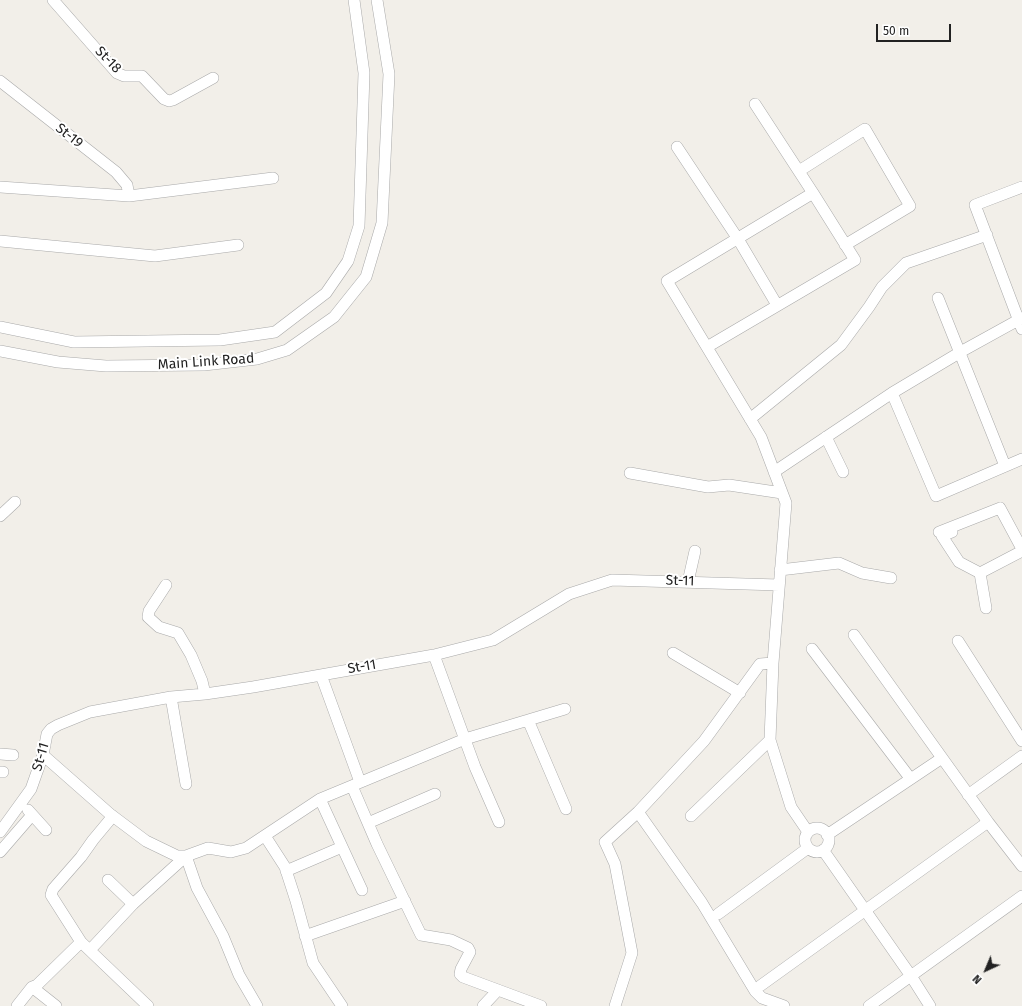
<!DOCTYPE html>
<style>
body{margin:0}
#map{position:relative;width:1022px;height:1006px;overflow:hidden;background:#f2efe9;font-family:"Fira Sans",sans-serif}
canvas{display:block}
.north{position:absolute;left:966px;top:950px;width:40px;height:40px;-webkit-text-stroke:3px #fff;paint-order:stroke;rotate:224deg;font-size:11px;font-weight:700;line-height:16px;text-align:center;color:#222}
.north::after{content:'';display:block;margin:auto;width:14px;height:18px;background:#222;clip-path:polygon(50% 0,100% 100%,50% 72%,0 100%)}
.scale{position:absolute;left:876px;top:24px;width:75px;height:18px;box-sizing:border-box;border:2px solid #222;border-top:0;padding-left:5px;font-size:12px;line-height:14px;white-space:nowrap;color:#222;-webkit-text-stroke:3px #fff;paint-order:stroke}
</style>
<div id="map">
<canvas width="1022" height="1006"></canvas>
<div class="north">N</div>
<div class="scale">50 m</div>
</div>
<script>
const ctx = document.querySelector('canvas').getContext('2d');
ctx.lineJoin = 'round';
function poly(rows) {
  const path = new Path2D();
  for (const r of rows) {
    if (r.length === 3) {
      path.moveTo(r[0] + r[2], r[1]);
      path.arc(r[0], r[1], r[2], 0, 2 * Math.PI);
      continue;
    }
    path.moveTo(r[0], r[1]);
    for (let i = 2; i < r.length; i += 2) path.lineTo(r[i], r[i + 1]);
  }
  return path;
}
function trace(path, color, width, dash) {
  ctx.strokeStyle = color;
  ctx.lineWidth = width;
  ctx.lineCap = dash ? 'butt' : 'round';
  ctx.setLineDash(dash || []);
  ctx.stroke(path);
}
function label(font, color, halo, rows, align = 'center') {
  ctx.font = font + ' "Fira Sans",sans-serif';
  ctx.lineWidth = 4;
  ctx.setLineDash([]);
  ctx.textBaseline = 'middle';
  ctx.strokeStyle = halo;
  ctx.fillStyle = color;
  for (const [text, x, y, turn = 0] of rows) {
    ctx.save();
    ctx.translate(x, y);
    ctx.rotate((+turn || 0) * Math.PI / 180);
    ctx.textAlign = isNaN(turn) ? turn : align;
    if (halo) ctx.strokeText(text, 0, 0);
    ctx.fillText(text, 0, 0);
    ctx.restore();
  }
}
const minor = poly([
 [53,0,117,73,124,76,142,76,164,99,169,101,173,100,213,78],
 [0,81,116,172,127,185,129,196],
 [755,104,813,193],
 [677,147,738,239,777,305],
 [799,171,865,129,910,206,845,245],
 [0,187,129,196,273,178],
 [1022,187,975,205,1022,329],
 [0,241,155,256,238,245],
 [938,298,1005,466],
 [0,327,74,342,220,340,275,332,326,293,348,261,359,226,364,73,354,0],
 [707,347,855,260,813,193,667,281,761,437,786,503,773,663,770,740,791,807,808,832],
 [0,351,58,362,106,366,204,365,257,359,287,350,334,317,366,277,382,223,389,74,377,0],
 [892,393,936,496,1022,459],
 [750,419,841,345,869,307,882,287,906,263,987,235],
 [826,437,843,472],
 [774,472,892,393,964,350,1022,318],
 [630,473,708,487,729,485,782,493],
 [0,516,15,502],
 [939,532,1000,508,1022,549],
 [952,532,942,536,959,562,980,573,986,608],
 [780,570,839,563,862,573,891,578],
 [980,573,1022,551],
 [688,582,695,551],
 [166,585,149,611,148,617,159,627,178,633,191,655,202,681,205,694],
 [854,635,988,822],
 [958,641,1022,741],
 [812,649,910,778],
 [673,653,740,693],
 [434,655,475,767,499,822],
 [321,675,360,782],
 [171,697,186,784],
 [528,720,566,809],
 [0,754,13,755],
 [43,755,110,814,146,841,177,856,186,856,197,888,223,936,239,975,257,1006],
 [0,772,3,772],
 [352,786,377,844,421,935,451,940,468,948,470,952,461,969,460,974,463,977,541,1006],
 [968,795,1022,756],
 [320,799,362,890],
 [28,810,46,830],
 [638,812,702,903,755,991,762,998,784,1006],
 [113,816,93,840,81,857,53,889,51,895,81,942,148,1006],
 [691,816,770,740],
 [368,823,435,794],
 [817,840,12],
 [0,832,31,789,43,755,47,734,51,729,58,725,90,712,171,697,205,694,253,687,434,655,493,640,569,594,612,580,779,585],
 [827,835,942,758],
 [265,836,285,867,296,901,313,963,342,1006],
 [823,850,911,976,930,1006],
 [0,852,32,815],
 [286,871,342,847],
 [108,880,133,904],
 [718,914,808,848],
 [305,936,405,901],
 [90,950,133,904,186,856,208,848,231,852,246,848,320,799,465,739,565,709],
 [760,986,988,822,1022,866],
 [32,987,56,1006],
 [17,1006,32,987,37,985,81,942],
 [483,1006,498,990],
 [615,1006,632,953,615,864,605,842,638,812,704,741,760,664,773,663],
 [869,1006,1022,896]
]);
const streetNames = [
 ["St-18",108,60,46],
 ["St-19",69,136,38],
 ["Main Link Road",206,362,-4],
 ["St-11",680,581,2],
 ["St-11",362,667,-10],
 ["St-11",41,757,-74]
];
trace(minor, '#a9a9a9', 12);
trace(minor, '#fff', 11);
label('14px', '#222', '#fff', streetNames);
</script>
